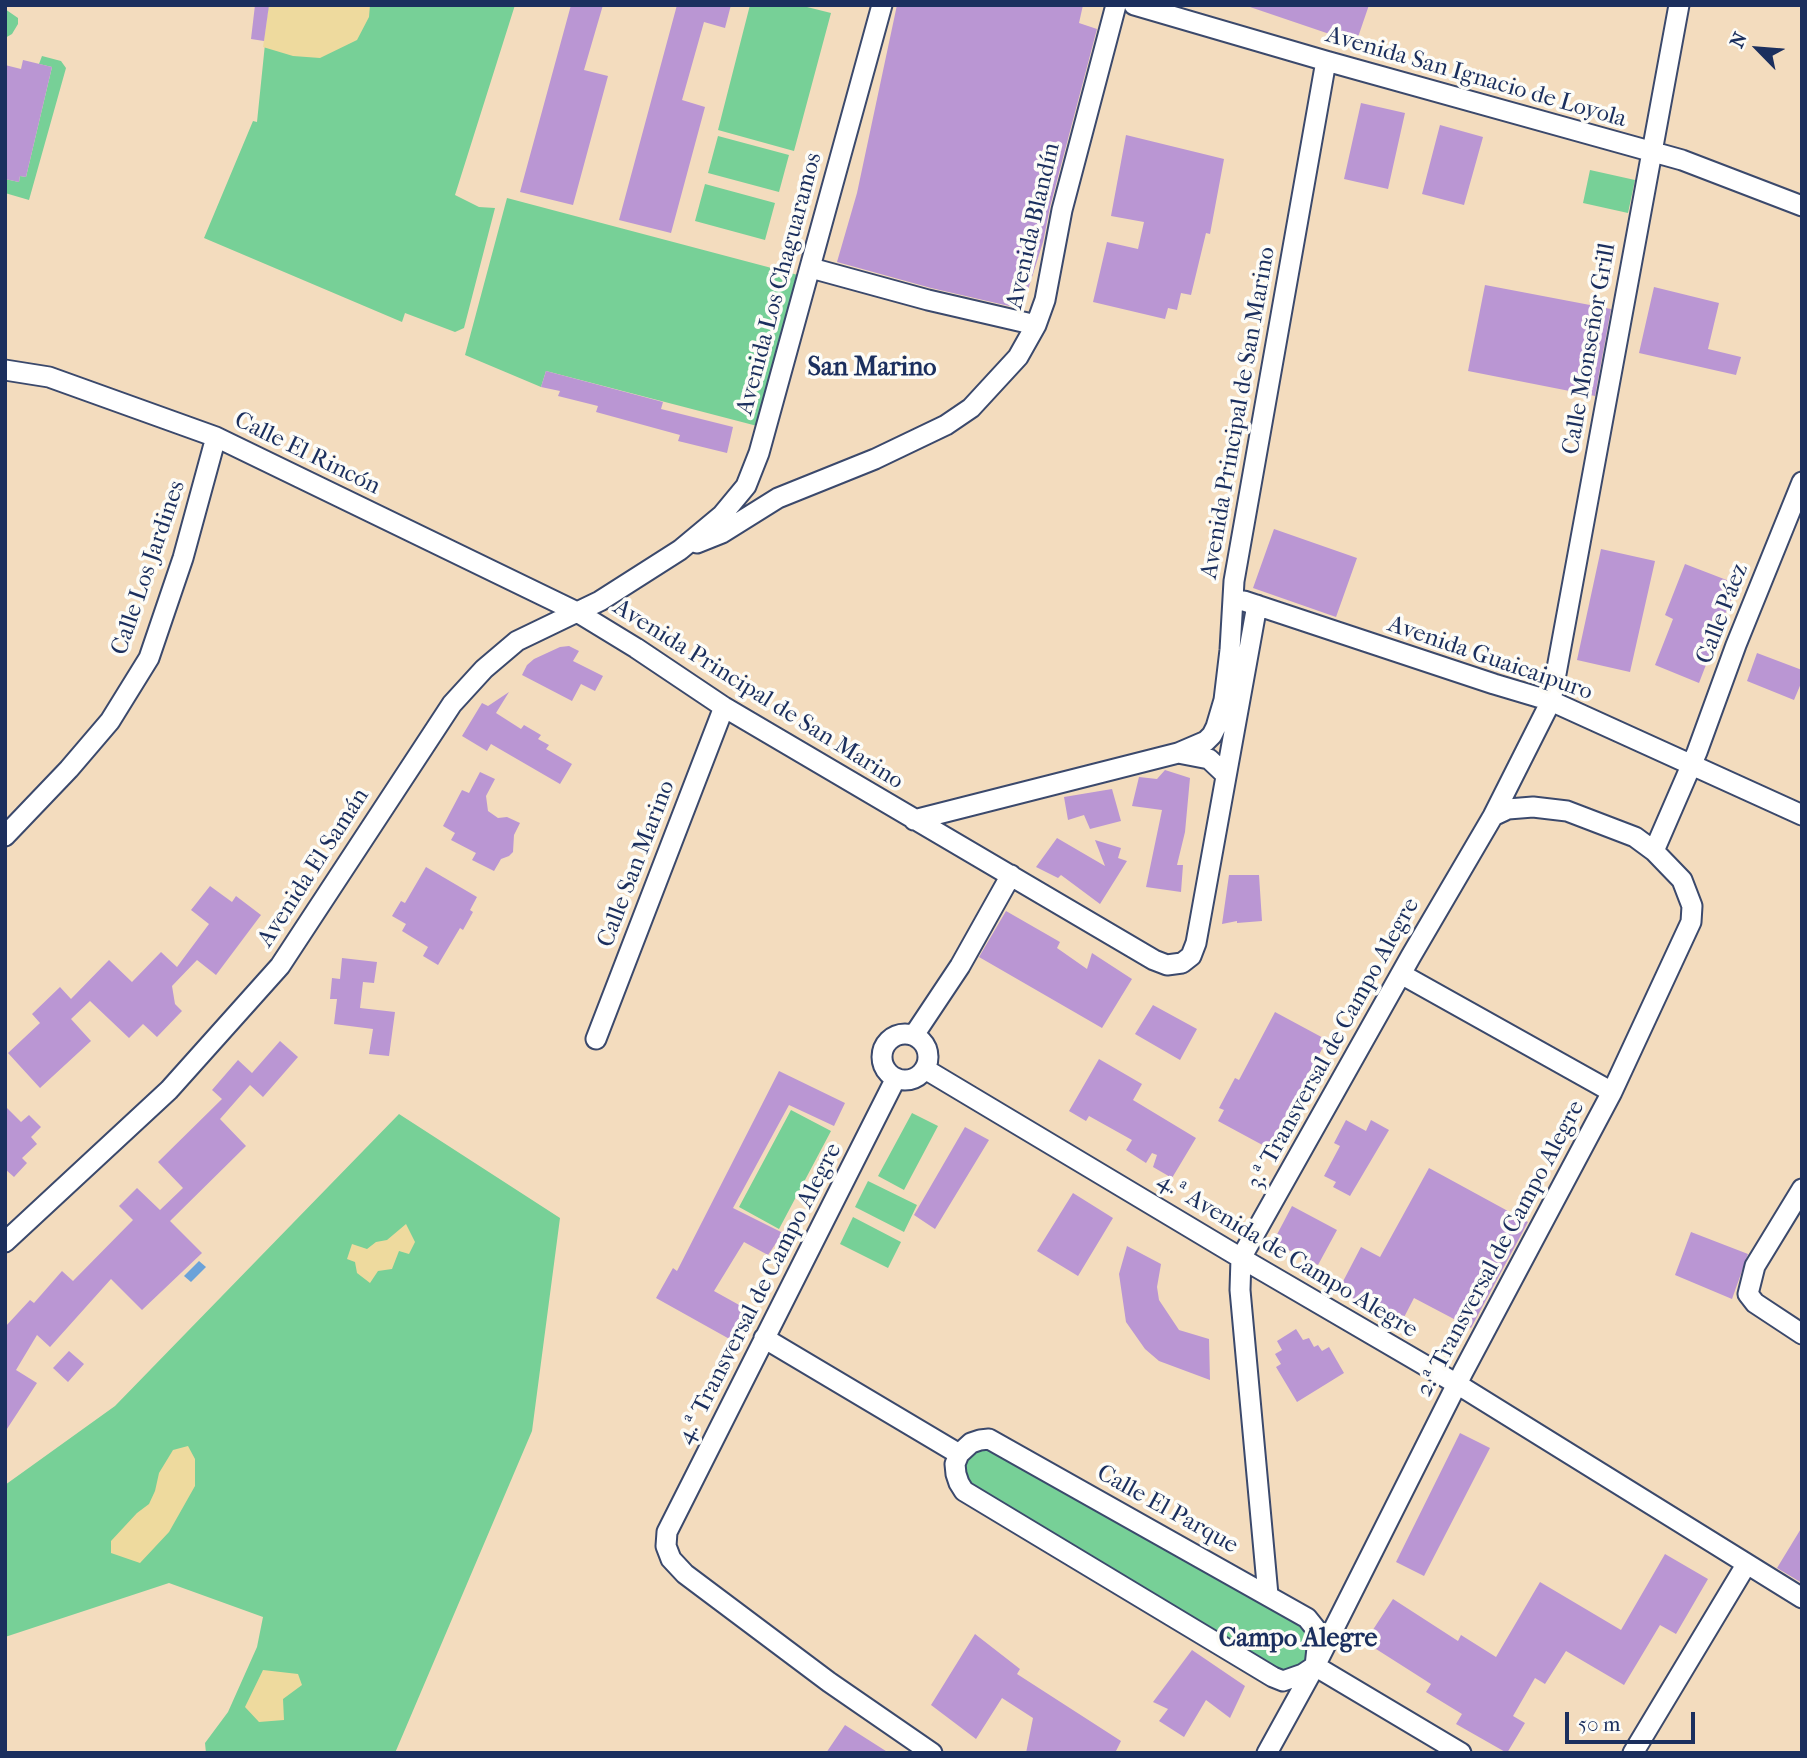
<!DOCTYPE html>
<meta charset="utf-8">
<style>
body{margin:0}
#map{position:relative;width:1807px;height:1758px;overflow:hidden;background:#f3dcbe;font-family:"IM FELL French Canon",serif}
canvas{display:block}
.frame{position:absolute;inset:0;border:7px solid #1b2f5e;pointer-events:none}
.north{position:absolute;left:1723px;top:14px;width:70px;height:70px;-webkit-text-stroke:5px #fdfcf7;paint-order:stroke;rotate:295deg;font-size:19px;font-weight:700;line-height:28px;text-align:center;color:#1b2f5e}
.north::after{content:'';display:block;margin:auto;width:24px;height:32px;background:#1b2f5e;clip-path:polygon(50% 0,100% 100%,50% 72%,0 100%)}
.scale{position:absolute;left:1565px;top:1712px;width:130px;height:32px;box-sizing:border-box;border:4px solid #1b2f5e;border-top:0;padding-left:9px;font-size:21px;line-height:24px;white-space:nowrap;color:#1b2f5e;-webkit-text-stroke:5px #fdfcf7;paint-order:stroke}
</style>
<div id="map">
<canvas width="1807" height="1758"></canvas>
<div class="frame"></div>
<div class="north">N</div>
<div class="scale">50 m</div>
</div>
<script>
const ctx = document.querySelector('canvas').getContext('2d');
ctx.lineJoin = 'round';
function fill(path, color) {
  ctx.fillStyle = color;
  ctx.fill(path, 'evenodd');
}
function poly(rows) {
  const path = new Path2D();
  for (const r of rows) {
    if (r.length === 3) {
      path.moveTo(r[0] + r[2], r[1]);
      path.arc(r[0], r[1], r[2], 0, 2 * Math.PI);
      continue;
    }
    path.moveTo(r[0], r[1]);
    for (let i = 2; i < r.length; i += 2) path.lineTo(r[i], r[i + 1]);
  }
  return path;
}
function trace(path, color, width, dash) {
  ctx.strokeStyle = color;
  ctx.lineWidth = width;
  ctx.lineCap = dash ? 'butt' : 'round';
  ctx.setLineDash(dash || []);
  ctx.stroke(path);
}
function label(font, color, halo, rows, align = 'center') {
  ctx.font = font + ' "IM FELL French Canon",serif';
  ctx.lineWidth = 7;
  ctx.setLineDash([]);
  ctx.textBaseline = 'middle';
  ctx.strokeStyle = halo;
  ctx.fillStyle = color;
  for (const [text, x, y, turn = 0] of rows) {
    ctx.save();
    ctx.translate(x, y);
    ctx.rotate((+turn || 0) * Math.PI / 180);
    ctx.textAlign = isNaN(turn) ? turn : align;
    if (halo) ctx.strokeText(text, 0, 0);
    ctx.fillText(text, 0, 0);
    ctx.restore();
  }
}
const green = poly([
 [269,5,515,5,455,195,479,207,495,208,464,328,455,332,405,313,402,322,204,238,253,121,257,122],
 [750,5,799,5,831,13,794,151,718,130],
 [5,9,18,18,18,24,12,34,5,38],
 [42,56,61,61,66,68,29,200,5,193,5,179,19,182,20,176,26,177,52,67,39,64],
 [718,136,789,155,779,192,708,173],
 [1590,170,1635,180,1628,213,1583,203],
 [705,184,775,203,765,240,695,221],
 [507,198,798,275,761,427,546,371,541,387,465,355],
 [791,1110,831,1131,779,1229,739,1207],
 [912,1113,938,1126,904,1190,878,1176],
 [399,1114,560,1218,532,1431,395,1753,206,1753,205,1743,228,1712,257,1647,263,1617,169,1583,5,1637,5,1485,115,1406],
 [868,1181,917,1205,904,1232,855,1207],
 [853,1217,901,1242,888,1268,840,1244],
 [980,1440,1307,1618,1315,1666,1283,1681,964,1491,959,1454]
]);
const sand = poly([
 [269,5,370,5,369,17,357,40,320,58,293,56,263,47],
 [406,1224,415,1242,409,1254,399,1251,392,1269,378,1271,370,1283,357,1273,355,1262,347,1259,352,1244,367,1249,376,1242,387,1240],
 [188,1446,195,1459,195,1486,169,1532,140,1563,111,1553,111,1541,137,1513,149,1504,155,1491,159,1473,173,1450],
 [263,1670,298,1674,302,1685,283,1699,284,1720,259,1722,245,1707]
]);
const water = poly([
 [199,1261,206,1267,191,1282,184,1276]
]);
const building = poly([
 [255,5,269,5,264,41,251,39],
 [571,5,603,5,584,70,608,76,573,205,520,192],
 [677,5,731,5,725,28,704,22,682,100,705,107,671,233,619,220],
 [897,5,1083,5,1079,23,1097,29,1050,207,1043,242,1022,309,931,288,837,262,857,193],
 [1250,5,1369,5,1356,43,1250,7],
 [23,60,52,67,26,177,20,176,19,182,5,179,5,65,21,69],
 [1361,103,1405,113,1388,189,1344,179],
 [1440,125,1483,137,1464,205,1422,194],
 [1126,135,1224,159,1210,234,1206,233,1191,295,1181,293,1177,310,1168,308,1165,319,1093,302,1107,242,1138,249,1144,222,1111,216],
 [1485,285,1611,309,1595,396,1468,371],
 [1654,287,1719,303,1708,349,1741,357,1736,375,1639,353],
 [546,371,663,402,661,409,733,427,727,453,678,441,680,435,596,412,598,406,558,396,560,391,541,387],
 [1274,529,1357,558,1336,617,1253,588],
 [1601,549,1655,561,1630,672,1577,660],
 [1685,564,1737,584,1699,683,1655,665,1673,619,1665,615],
 [569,646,579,651,573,661,603,676,595,691,581,684,572,701,522,675,527,665,534,659,560,647],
 [1757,653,1802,670,1802,681,1794,700,1747,681],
 [509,692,496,713,521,729,524,725,541,735,538,739,549,745,546,749,572,764,560,784,491,744,487,751,462,736,482,703,488,706],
 [1165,770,1190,778,1185,832,1177,865,1183,865,1181,892,1146,887,1162,810,1132,806,1139,777,1157,779],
 [480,772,495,779,486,796,488,811,498,818,507,817,520,823,514,835,513,852,509,856,501,859,494,871,472,860,476,853,451,840,455,833,443,826,462,790,469,793],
 [1112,789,1121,821,1090,829,1084,815,1068,820,1064,797],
 [1057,838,1105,866,1095,840,1121,848,1118,858,1127,861,1100,904,1061,875,1058,878,1036,867],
 [426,867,477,897,470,910,473,912,463,930,460,928,438,965,423,956,428,947,402,931,406,924,392,916,401,901,405,903],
 [1229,875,1259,875,1262,921,1237,923,1237,921,1222,924],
 [210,886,232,902,236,896,261,915,216,975,197,960,172,986,175,1004,182,1011,157,1037,143,1024,129,1038,90,1001,71,1019,91,1041,40,1088,8,1053,40,1023,32,1014,60,987,71,999,109,960,132,982,161,952,177,967,209,924,191,910],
 [1006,911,1060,942,1057,948,1087,969,1092,953,1132,979,1102,1028,979,957],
 [342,958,377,962,374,983,363,982,360,1008,395,1012,389,1056,369,1054,373,1029,334,1024,337,999,330,999,332,978,340,979],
 [1153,1005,1197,1029,1180,1060,1135,1034],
 [1275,1012,1327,1040,1268,1148,1218,1121,1224,1110,1219,1108,1235,1078,1239,1080],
 [280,1041,298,1057,263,1097,250,1085,220,1119,246,1146,170,1221,202,1253,142,1310,111,1279,50,1347,37,1335,16,1370,37,1383,5,1432,5,1327,30,1300,34,1303,62,1271,73,1281,133,1220,119,1206,137,1188,160,1210,183,1188,158,1162,222,1099,212,1090,238,1060,252,1073],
 [1099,1059,1142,1084,1133,1100,1196,1138,1172,1178,1153,1167,1157,1155,1152,1153,1146,1163,1126,1150,1132,1140,1089,1116,1086,1121,1069,1111],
 [779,1071,845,1103,834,1126,789,1105,733,1208,783,1233,768,1255,744,1242,714,1291,759,1316,742,1346,656,1298,673,1268,677,1271],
 [5,1106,21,1122,29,1115,41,1127,31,1137,37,1144,22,1158,27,1163,14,1177,5,1169],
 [1346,1120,1366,1131,1371,1120,1389,1130,1350,1196,1333,1187,1336,1182,1324,1176,1340,1146,1334,1143],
 [965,1127,989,1140,935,1229,914,1215],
 [1429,1168,1528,1222,1471,1328,1414,1298,1400,1325,1338,1291,1361,1247,1380,1257],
 [1073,1193,1113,1218,1078,1276,1037,1251],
 [1292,1206,1337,1230,1318,1265,1273,1242],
 [1691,1232,1748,1254,1732,1299,1675,1275],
 [1127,1246,1161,1264,1157,1287,1159,1300,1179,1330,1209,1339,1210,1380,1159,1361,1145,1349,1126,1322,1119,1274],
 [1296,1329,1303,1340,1309,1338,1314,1347,1318,1345,1322,1351,1329,1347,1344,1373,1297,1402,1276,1367,1281,1364,1275,1354,1282,1350,1277,1341],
 [69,1351,84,1364,68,1382,53,1368],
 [1460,1433,1490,1448,1424,1576,1396,1562],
 [1802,1527,1802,1583,1777,1568],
 [1665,1554,1708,1579,1676,1634,1660,1625,1624,1685,1566,1651,1545,1684,1535,1678,1513,1716,1525,1723,1507,1753,1456,1724,1462,1714,1426,1692,1431,1684,1365,1642,1393,1599,1458,1641,1461,1635,1496,1657,1540,1582,1621,1630],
 [975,1634,1020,1669,1017,1674,1121,1741,1115,1753,1026,1753,1033,1718,1002,1698,976,1739,931,1705],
 [1192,1650,1245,1686,1230,1718,1206,1700,1184,1737,1159,1721,1168,1709,1153,1702],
 [845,1725,889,1753,826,1753]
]);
const minor = poly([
 [1134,5,1326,61,1682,160,1802,206],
 [811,268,928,300,1036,325],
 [5,370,49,377,216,437,577,612,636,648,724,707,1154,960,1167,965,1182,963,1191,956,1196,943,1257,605],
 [697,543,722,533,778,498,875,459,946,425,971,408,1018,357,1036,325,1045,300,1062,210,1116,5],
 [1244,601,1494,684,1551,701,1802,815],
 [1178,753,1206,741,1212,735,1216,727,1224,700,1230,650,1234,581,1326,61],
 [914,820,1178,753,1209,759,1226,775],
 [5,836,69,769,110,721,149,658,183,558,216,437],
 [1654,851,1697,752,1736,645,1802,482],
 [1401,974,1612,1092],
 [905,1057,23],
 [914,1035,960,966,1011,875],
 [596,1039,724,707],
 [925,1069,1241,1258,1457,1384,1802,1598],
 [896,1078,667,1532,666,1546,671,1559,685,1574,829,1682,932,1753],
 [1802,1189,1755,1266,1748,1294,1755,1303,1802,1334],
 [5,1242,169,1090,280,966,452,704,484,669,517,641,600,601,680,550,722,515,746,486,759,453,882,5],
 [764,1338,959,1454],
 [989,1439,1307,1618,1315,1628,1318,1639,1315,1666,1303,1674,1283,1681,1273,1677,964,1491,959,1483,956,1474,955,1464,959,1454,971,1443,980,1440,989,1439],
 [1268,1595,1240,1290,1241,1258,1411,956,1493,816,1551,701,1679,5],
 [1315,1666,1461,1753],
 [1267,1753,1315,1666,1463,1372,1612,1092,1691,922,1692,906,1682,880,1654,851,1635,837,1567,811,1533,807,1508,809,1493,816],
 [1633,1753,1746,1565]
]);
const streetNames = [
 ["Avenida San Ignacio de Loyola",1476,78,16],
 ["Avenida Blandín",1034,226,-77],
 ["Avenida Los Chaguaramos",780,284,-75],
 ["Calle Monseñor Grill",1590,349,-80],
 ["Avenida Principal de San Marino",1239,413,-80],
 ["Calle El Rincón",307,454,26],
 ["Calle Los Jardines",149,568,-71],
 ["Calle Páez",1723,614,-69],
 ["Avenida Guaicaipuro",1490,659,19],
 ["Avenida Principal de San Marino",758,695,32],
 ["Calle San Marino",637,864,-69],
 ["Avenida El Samán",314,868,-57],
 ["3.ª Transversal de Campo Alegre",1334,1044,-61],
 ["2.ª Transversal de Campo Alegre",1501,1249,-62],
 ["4.ª Avenida de Campo Alegre",1287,1256,31],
 ["4.ª Transversal de Campo Alegre",760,1294,-63],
 ["Calle El Parque",1167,1510,29]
];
const neighbourhoodNames = [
 ["San Marino",872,369],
 ["Campo Alegre",1298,1640]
];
fill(green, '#77d097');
fill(sand, '#eeda9e');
fill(water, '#6ba2d9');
fill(building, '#ba96d3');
trace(minor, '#3b496c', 23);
trace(minor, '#fff', 19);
label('24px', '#1b2f5e', '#fdfcf7', streetNames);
label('bold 26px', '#1b2f5e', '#fdfcf7', neighbourhoodNames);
</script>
